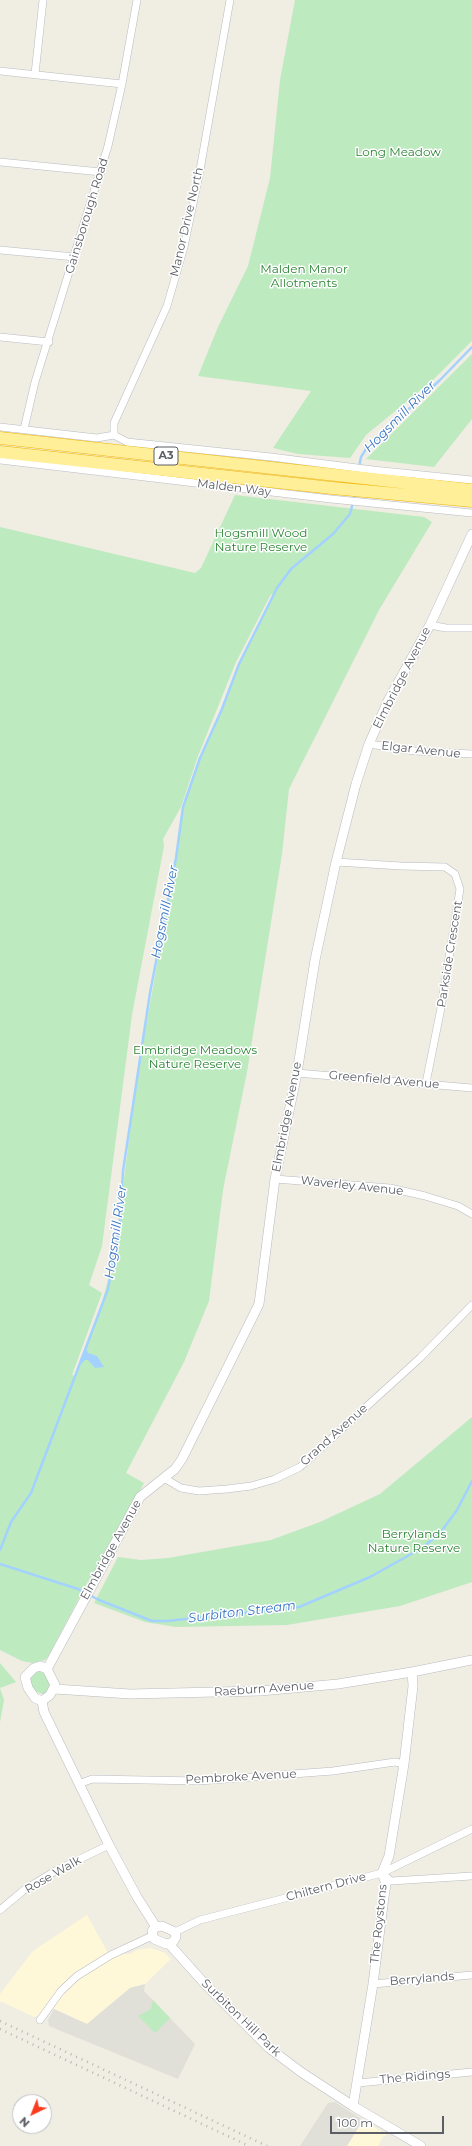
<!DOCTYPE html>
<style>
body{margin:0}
#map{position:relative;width:472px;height:2146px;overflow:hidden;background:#f0ede3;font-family:Montserrat,sans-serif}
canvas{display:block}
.north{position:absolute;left:12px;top:2094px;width:40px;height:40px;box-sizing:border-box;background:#fff;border:1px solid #bdbfc1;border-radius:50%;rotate:223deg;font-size:11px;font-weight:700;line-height:16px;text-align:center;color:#5b5f65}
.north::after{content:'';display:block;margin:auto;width:14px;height:18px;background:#fc3b1d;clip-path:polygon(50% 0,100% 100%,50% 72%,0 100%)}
.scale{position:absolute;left:330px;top:2116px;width:114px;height:18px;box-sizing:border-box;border:2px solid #5b5f65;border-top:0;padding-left:5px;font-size:12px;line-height:14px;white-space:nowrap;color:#5b5f65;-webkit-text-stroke:3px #fff;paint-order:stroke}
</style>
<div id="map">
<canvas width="472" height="2146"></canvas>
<div class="north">N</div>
<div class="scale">100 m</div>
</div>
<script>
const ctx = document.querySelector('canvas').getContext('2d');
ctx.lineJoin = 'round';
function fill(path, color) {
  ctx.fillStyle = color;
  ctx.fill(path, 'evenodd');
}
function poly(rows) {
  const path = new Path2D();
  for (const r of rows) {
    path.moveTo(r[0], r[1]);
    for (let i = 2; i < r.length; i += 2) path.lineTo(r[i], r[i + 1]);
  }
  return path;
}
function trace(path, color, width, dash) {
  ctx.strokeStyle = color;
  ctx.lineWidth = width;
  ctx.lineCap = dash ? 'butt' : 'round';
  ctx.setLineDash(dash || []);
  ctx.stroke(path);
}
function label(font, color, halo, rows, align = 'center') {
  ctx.font = font + ' Montserrat,sans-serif';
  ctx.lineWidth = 3;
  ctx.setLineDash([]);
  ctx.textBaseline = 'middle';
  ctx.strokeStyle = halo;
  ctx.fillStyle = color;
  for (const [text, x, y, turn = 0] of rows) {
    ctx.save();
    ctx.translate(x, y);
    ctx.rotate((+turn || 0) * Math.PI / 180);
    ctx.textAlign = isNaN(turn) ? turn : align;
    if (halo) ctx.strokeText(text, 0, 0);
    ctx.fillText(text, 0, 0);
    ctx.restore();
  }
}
const commercial = poly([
 [87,1915,108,1953,130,1954,137,1950,151,1948,165,1953,171,1959,145,1984,130,1988,87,2024,54,2009,34,2017,0,2001,0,1994,33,1951],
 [363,2120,387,2135,383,2137,378,2146,347,2146]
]);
const industrial = poly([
 [145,1984,144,1991,195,2044,178,2079,49,2026,48,2020,54,2009,87,2024,130,1988],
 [335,2102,363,2120,347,2146,300,2146,328,2103]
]);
const green = poly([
 [295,0,472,0,472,341,433,380,366,435,350,458,298,454,273,448,311,391,198,376,218,327,248,266,270,178,280,80],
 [472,354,472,419,434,467,366,459],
 [235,495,424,517,432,522,379,610,289,789,282,854,247,1072,223,1190,209,1301,184,1362,126,1473,144,1483,109,1549,88,1581,49,1655,45,1660,32,1663,22,1661,0,1650,0,527,195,573,201,568],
 [271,594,273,596,239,664,222,709,201,755,183,807,176,858,137,1077,114,1257,102,1303,75,1376,72,1375,102,1293,89,1285,102,1246,132,1015,164,846,163,839,181,807,198,756,236,662],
 [472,1417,472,1582,400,1606,287,1625,176,1627,145,1622,94,1603,118,1557,141,1560,168,1558,271,1540,320,1522,380,1494],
 [0,1663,16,1682,0,1688,4,1700,0,1722],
 [36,1670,44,1673,51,1686,45,1695,35,1691,31,1685,30,1676],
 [153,2000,170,2018,155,2033,138,2016,151,2009]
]);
const water = poly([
 [86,1348,88,1353,97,1356,104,1367,95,1368,88,1360,85,1360,80,1365]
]);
const stream = poly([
 [359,467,361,457,366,449,440,380,472,347],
 [0,1550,11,1522,31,1493,108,1289,120,1222,123,1171,150,993,176,858,183,807,200,758,222,709,239,664,277,588,291,569,333,534,350,514,355,494],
 [0,1564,78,1589,99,1600,152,1621,167,1621,299,1607,370,1577,422,1548,440,1533,457,1510,472,1481]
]);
const minor = poly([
 [0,71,122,84],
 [35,74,43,0],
 [0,162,101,172],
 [0,250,75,257],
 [0,337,49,342],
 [0,427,97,438,114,435,127,442,271,457,373,470,472,480],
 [24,429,35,382,108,146,122,84,137,0],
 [114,435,114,423,167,306,184,247,200,170,230,0],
 [0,460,331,499,472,513],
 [430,625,446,628,472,628],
 [369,744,415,751,472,754],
 [336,862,401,866,445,867,455,874,460,889,441,1008,426,1083],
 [297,1073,472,1088],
 [275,1179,390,1188,425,1196,458,1206,472,1214],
 [164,1478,181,1488,199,1491,227,1489,251,1486,275,1479,300,1467,420,1358,472,1305],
 [79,1784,92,1779,199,1781,333,1771,395,1762,404,1764],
 [382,1873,391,1881,472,1876],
 [0,1910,24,1890,57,1870,109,1845],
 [175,1932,200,1920,382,1873,472,1829],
 [373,1984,472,1975],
 [40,2020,61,1991,77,1976,111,1955,152,1936],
 [358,2083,472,2072]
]);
const tertiary = poly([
 [40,1666,47,1669,55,1685,50,1695,42,1701,35,1698,28,1688,25,1677,34,1668,40,1666],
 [47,1669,140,1497,175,1469,182,1459,259,1304,275,1179,297,1073,315,960,336,862,356,784,369,744,388,701,430,625,472,534],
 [55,1689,130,1694,260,1691,338,1684,412,1672,472,1660],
 [42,1701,44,1712,109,1845,137,1897,156,1927],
 [162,1926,175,1932,176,1937,173,1942,166,1944,154,1939,152,1931,156,1927,162,1926],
 [169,1944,205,1984,269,2048,301,2072,353,2106,421,2146],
 [353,2106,373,1984,384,1897,386,1884,382,1873,389,1856,404,1764,413,1686,412,1672]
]);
const trunk = poly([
 [0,438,472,490],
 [0,452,332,488,472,501]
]);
const rail = poly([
 [0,2021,267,2146],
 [0,2029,249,2146]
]);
const shields = [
 [166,456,24]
];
const shieldNames = [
 ["A3",166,456]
];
const parkNames = [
 ["Long Meadow",398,152],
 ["Malden Manor",304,269],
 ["Allotments",304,283],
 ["Hogsmill Wood",261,533],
 ["Nature Reserve",261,547],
 ["Elmbridge Meadows",195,1050],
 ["Nature Reserve",195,1064],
 ["Berrylands",414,1534],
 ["Nature Reserve",414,1548]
];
const streetNames = [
 ["Gainsborough Road",87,216,-73],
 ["Manor Drive North",187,222,-77],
 ["Malden Way",234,488,7],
 ["Elmbridge Avenue",402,678,-63],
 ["Elgar Avenue",421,750,6],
 ["Parkside Crescent",450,954,-81],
 ["Greenfield Avenue",384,1080,5],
 ["Elmbridge Avenue",287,1117,-79],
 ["Waverley Avenue",352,1186,6],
 ["Grand Avenue",334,1435,-42],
 ["Elmbridge Avenue",111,1550,-61],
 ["Raeburn Avenue",264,1689,-4],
 ["Pembroke Avenue",241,1777,-3],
 ["Rose Walk",53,1875,-30],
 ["Chiltern Drive",326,1887,-15],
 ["The Roystons",379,1924,-84],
 ["Berrylands",422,1979,-5],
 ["Surbiton Hill Park",241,2018,44],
 ["The Ridings",415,2077,-5]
];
const waterNames = [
 ["Hogsmill River",400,417,-45],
 ["Hogsmill River",165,912,-79],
 ["Hogsmill River",116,1232,-82],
 ["Surbiton Stream",242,1612,-7]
];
fill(commercial, '#fff8d8');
fill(industrial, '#e0dfd8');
fill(green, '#bdeabf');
fill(water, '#a3d2ff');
trace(stream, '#a3d2ff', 2.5);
trace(minor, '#b8bbc1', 8);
trace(tertiary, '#b8bbc1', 10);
trace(trunk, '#f2b500', 13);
trace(minor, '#fff', 7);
trace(tertiary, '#fff', 9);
trace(trunk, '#ffef99', 12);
trace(rail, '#b5b6b6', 2.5, [1, 5]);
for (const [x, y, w] of shields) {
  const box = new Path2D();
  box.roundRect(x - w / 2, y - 9, w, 18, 3);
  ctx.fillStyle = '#fff';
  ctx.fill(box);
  trace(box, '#5b5f65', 1);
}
label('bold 11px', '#5b5f65', null, shieldNames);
label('12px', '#2b8434', '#fff', parkNames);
label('12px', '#5b5f65', '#fff', streetNames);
label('italic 13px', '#3775c6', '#fff', waterNames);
</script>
